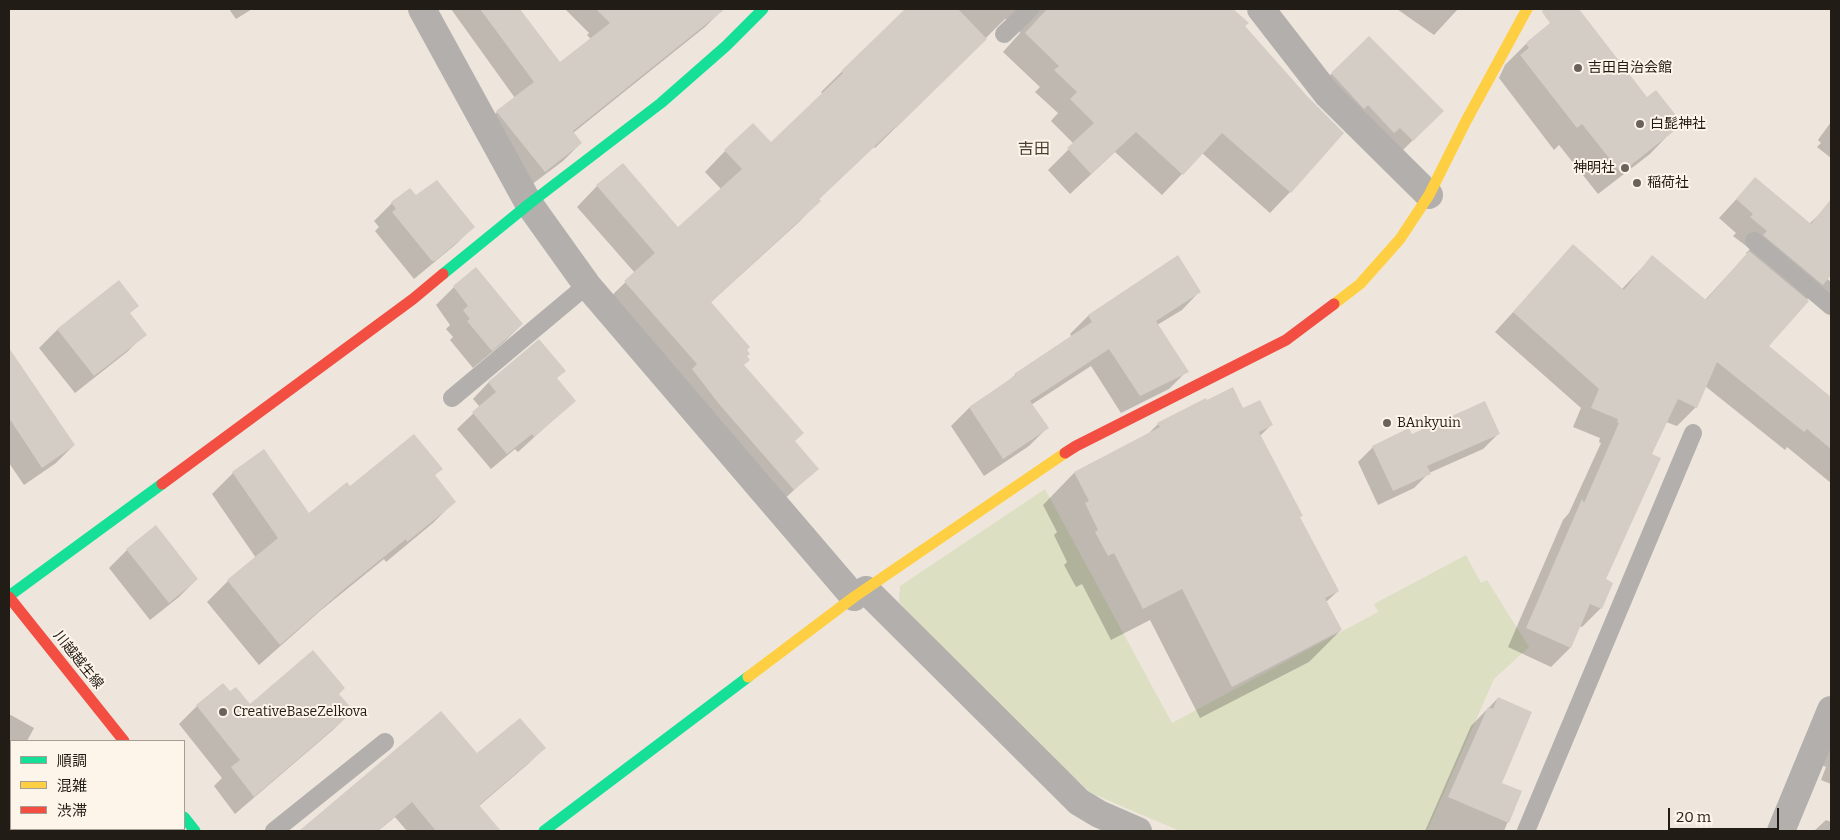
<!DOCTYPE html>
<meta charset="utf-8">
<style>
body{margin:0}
#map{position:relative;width:1840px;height:840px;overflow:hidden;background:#eee6dd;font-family:Bitter,"Noto Sans JP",serif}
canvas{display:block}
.frame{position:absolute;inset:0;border:10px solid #211c16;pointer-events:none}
.legend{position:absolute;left:10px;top:740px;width:175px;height:90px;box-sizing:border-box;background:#fef5ea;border:1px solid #a69e95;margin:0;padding:6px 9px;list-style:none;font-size:15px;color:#211c16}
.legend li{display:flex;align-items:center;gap:10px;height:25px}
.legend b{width:25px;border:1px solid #a69e95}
.scale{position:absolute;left:1668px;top:808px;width:111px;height:22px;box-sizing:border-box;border:2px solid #211c16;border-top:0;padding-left:6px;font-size:15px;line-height:18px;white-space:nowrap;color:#211c16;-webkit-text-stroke:4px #fef5ea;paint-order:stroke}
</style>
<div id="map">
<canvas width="1840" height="840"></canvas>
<div class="frame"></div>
<ul class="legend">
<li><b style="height:6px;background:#16e098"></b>順調</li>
<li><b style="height:6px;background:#ffcf43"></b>混雑</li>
<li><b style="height:6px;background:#f24e42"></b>渋滞</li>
</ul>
<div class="scale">20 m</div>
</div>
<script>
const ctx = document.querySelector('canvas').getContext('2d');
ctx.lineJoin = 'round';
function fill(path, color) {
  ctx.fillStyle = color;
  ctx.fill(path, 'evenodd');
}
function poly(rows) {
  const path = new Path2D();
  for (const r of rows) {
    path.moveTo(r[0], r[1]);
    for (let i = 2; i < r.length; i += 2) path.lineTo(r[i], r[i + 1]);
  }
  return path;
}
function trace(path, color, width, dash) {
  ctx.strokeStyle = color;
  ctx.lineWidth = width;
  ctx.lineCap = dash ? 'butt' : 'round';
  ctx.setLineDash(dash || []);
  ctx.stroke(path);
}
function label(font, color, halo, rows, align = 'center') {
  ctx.font = font + ' Bitter,"Noto Sans JP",serif';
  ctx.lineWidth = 4;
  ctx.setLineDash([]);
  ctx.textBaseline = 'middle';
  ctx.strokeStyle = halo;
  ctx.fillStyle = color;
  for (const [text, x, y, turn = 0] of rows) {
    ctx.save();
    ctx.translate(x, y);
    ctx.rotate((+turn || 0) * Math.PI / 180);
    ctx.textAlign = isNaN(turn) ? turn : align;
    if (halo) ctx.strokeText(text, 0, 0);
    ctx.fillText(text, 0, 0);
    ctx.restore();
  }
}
const green = poly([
 [1045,489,1172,723,1378,612,1374,604,1466,555,1481,583,1487,580,1529,647,1494,679,1427,831,1180,831,1091,793,1009,718,899,602,900,586]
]);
const shadow = poly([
 [229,9,252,9,236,19],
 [451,9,518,9,560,64,591,39,587,35,589,33,565,9,664,9,666,11,668,9,674,11,676,9,723,9,705,27,573,133,581,143,563,161,527,188,480,129,497,112,515,98],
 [906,9,1232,9,1247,23,1244,26,1290,192,1270,213,1202,153,1162,195,1115,152,1070,194,1048,170,1074,144,1051,121,1058,113,1035,92,1040,87,1003,52,1020,33,1020,27,1011,19,1005,19,875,148,874,147,818,200,819,201,799,222,710,303,745,350,746,356,743,365,794,442,817,468,773,510,604,303,635,273,577,207,597,186,623,165,678,229,721,189,705,172,725,151,753,125,771,144,823,94,821,92],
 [1397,9,1458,9,1434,35],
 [1571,9,1578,9,1672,131,1650,154,1598,194,1559,145,1554,150,1499,78,1505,65,1528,42],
 [1369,37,1442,111,1395,158,1313,92],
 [1831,122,1831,158,1817,147,1821,143,1818,140],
 [1755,179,1809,224,1828,206,1831,209,1831,278,1825,273,1823,275,1831,282,1831,313,1810,296,1768,347,1831,400,1831,483,1787,447,1785,450,1705,386,1696,407,1677,426,1666,422,1651,455,1604,580,1601,608,1582,627,1579,626,1570,648,1551,667,1508,647,1563,520,1569,513,1601,443,1599,442,1600,438,1573,427,1581,408,1495,332,1573,246,1622,289,1652,257,1705,300,1747,254,1746,253,1750,249,1733,236,1736,233,1719,218],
 [416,196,473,227,455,245,414,279,375,231,379,227,374,221,392,203],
 [1178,257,1200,291,1182,310,1157,325,1187,371,1169,389,1121,413,1091,366,1031,405,1047,428,1029,446,984,476,951,426,969,408,1007,382,1015,375,1072,337,1070,334,1088,316],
 [119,282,129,314,145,334,127,352,75,393,39,348,57,330],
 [454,287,522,324,504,342,473,368,450,340,453,337,446,329,450,325,436,305],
 [538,341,556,379,574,401,518,452,515,449,491,469,457,429,480,407,473,399,488,383],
 [34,386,74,445,56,463,24,485,9,463,9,403],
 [1242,410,1272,424,1260,436,1299,517,1338,591,1326,602,1341,630,1309,662,1200,718,1150,620,1111,640,1082,584,1076,587,1064,565,1067,562,1054,535,1057,532,1043,505,1074,473,1145,437,1158,424],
 [1498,434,1483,449,1429,473,1414,488,1378,505,1358,462,1373,447,1411,435],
 [233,473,309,514,350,488,434,476,454,502,433,523,386,562,384,559,320,611,259,665,207,602,228,581,256,558,212,494],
 [127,550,197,579,179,597,150,620,109,568],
 [223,685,229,693,249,706,338,694,352,711,334,729,235,814,214,786,222,778,179,724,197,706],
 [1498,698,1500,783,1520,792,1504,831,1425,831,1471,726],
 [441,713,477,755,544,748,528,764,479,806,494,825,488,831,407,831,395,817,378,831,301,831],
 [9,714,34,728,27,741,11,741,11,829,53,829,52,831,9,831],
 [1831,742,1831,784,1821,780,1826,767,1821,765],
 [1826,820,1831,822,1831,831,1814,831]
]);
const building = poly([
 [480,9,520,9,560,62,610,23,596,9,725,9,573,131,582,143,545,172,496,111,534,82],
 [905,9,958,9,987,39,896,128,895,127,819,199,821,201,711,302,750,347,747,350,750,354,747,356,750,360,744,365,804,433,795,441,819,469,794,490,719,404,692,369,697,364,624,281,655,253,596,185,623,163,678,227,742,169,724,150,753,123,771,142,843,73,841,71],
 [1047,9,1233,9,1249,23,1245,26,1307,96,1344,133,1291,193,1222,133,1183,175,1136,132,1091,174,1067,148,1094,123,1070,99,1077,92,1054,70,1059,66,1025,33],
 [1543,9,1579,9,1647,97,1656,90,1675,114,1666,121,1674,131,1621,173,1582,124,1577,128,1520,55,1529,48,1526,44,1528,41,1550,23,1542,12],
 [1369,36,1444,111,1413,141,1400,128,1394,133,1368,105,1364,109,1331,73],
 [1755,177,1811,224,1831,199,1831,275,1823,285,1763,235,1767,231,1750,217,1753,214,1736,199],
 [437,180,475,227,435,261,432,261,392,212,396,209,391,202,410,188,416,195],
 [1573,244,1624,290,1652,255,1706,300,1749,251,1809,301,1769,346,1831,397,1831,449,1807,429,1804,432,1717,362,1697,408,1678,399,1652,454,1661,458,1606,579,1613,583,1602,609,1590,604,1571,648,1526,628,1582,499,1584,503,1619,423,1617,422,1618,419,1591,408,1599,389,1513,312],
 [1178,255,1201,292,1156,321,1189,372,1140,396,1109,349,1030,401,1049,428,1003,459,969,407,1016,375,1014,374,1092,322,1088,315],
 [476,267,523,324,492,351,467,321,470,319,463,310,468,306,453,286],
 [119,280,139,306,130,313,147,335,94,376,57,329],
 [539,339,566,371,557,378,576,401,534,437,532,434,507,454,472,412,496,392,488,382],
 [9,348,75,445,42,468,9,418],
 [1233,387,1243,408,1260,400,1273,425,1259,432,1303,516,1300,517,1339,591,1325,598,1342,630,1232,687,1182,589,1143,609,1114,553,1108,556,1095,532,1098,530,1085,503,1089,501,1074,472,1160,427,1157,423,1206,398,1207,400],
 [1485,401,1500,434,1427,466,1431,474,1393,491,1372,446,1409,428,1412,434],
 [414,434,443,469,435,475,456,502,407,542,406,539,343,590,280,645,227,580,278,538,232,472,264,449,309,513,347,482,350,486],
 [156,525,198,579,169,603,126,549],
 [313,650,345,688,339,694,354,711,254,797,231,767,240,760,196,705,223,683,230,691,236,687,250,704],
 [1498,697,1532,712,1502,783,1522,791,1509,823,1448,797,1488,707,1493,709],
 [441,711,477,753,520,718,546,748,479,805,501,831,436,831,412,802,378,831,299,831]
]);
const lane = poly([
 [1004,34,1030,9],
 [1754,241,1831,306],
 [452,398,587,285],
 [274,831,385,742],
 [1526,831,1693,433]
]);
const street = poly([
 [422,9,529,204,587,285,854,597],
 [1261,9,1327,94,1429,195],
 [866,590,1079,802,1099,814,1138,831],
 [1781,831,1831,710]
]);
const fast = poly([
 [443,274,529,204,661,103,726,46,763,9],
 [9,596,162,484],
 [184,817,195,831],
 [544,831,748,677]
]);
const slow = poly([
 [1334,304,1360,284,1400,239,1429,195,1466,121,1527,9],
 [748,677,854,597,1065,453]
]);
const jam = poly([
 [1065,453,1076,446,1286,340,1334,304],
 [162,484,413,299,443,274],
 [9,597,124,741]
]);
const markers = [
 [1578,68,5,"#69635c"],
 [1640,124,5,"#69635c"],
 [1625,168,5,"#69635c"],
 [1637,183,5,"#69635c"],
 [1387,423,5,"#69635c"],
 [223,712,5,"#69635c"]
];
const poiNames = [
 ["吉田自治会館",1588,68],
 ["白髭神社",1650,124],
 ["神明社",1615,168,"right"],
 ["稲荷社",1647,183],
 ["BAnkyuin",1397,423],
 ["CreativeBaseZelkova",233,712]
];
const streetNames = [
 ["川越越生線",78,660,51]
];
const quarterNames = [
 ["吉田",1034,150]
];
fill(green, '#dcdfc2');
fill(shadow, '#0003');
fill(building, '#d3cdc5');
trace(lane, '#b2afac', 18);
trace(street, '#b2afac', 28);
trace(fast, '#16e098', 11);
trace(slow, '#ffcf43', 11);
trace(jam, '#f24e42', 11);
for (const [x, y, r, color] of markers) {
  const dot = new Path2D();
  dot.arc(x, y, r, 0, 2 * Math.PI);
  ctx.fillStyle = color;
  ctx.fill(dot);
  trace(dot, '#fef5ea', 2);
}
label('14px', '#211c16', '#fef5ea', poiNames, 'left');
label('14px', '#211c16', '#fef5ea', streetNames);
label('16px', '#4a3e30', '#fef5ea', quarterNames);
</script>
